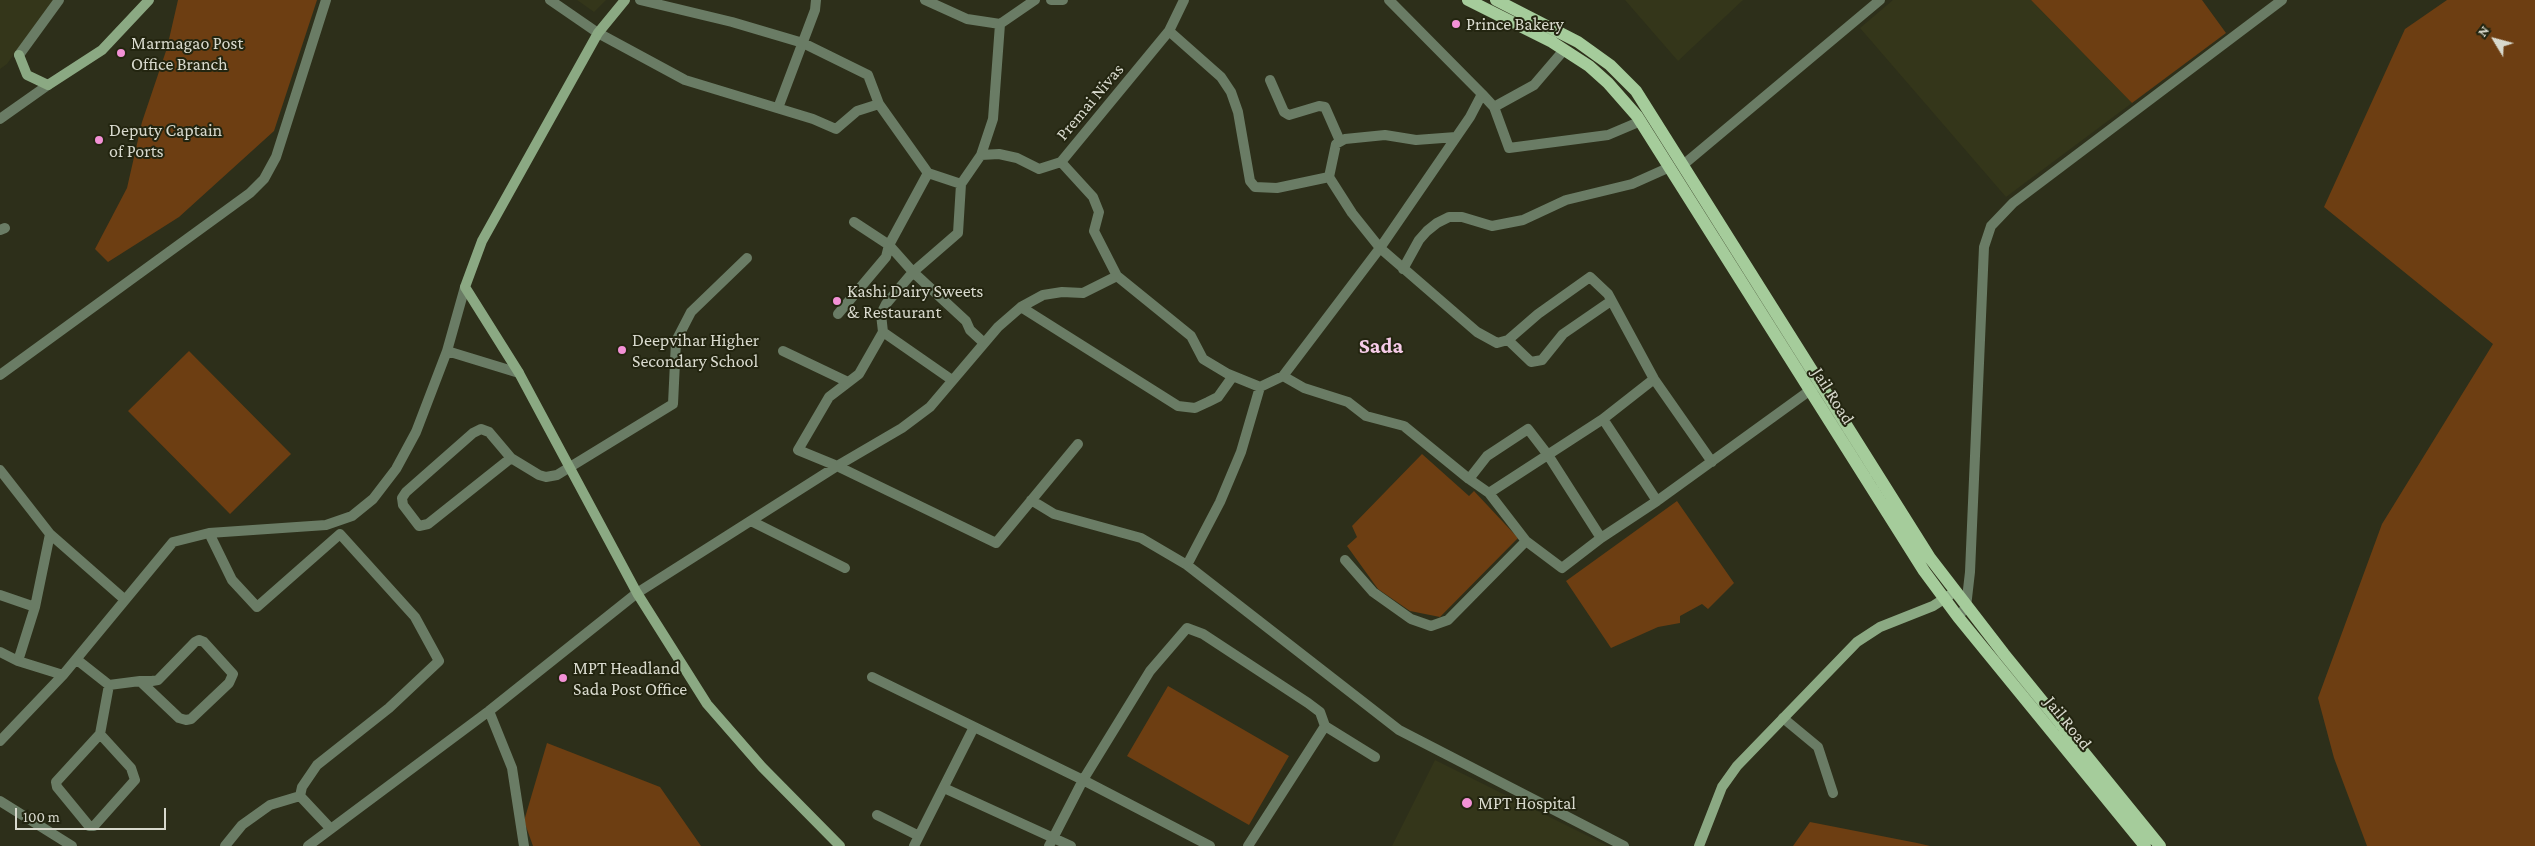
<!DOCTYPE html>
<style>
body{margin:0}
#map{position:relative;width:2535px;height:846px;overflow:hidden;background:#2d2f1a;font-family:"Crimson Pro",serif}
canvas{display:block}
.north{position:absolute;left:2470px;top:15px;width:50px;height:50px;-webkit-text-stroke:4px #232510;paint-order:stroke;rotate:307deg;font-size:14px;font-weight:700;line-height:20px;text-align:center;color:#d8d9cd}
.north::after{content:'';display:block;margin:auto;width:18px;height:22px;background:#d8d9cd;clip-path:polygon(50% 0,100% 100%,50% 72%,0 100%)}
.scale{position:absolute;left:15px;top:808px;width:151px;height:22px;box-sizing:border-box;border:2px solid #d8d9cd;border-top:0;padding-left:6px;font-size:15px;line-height:18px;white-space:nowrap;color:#d8d9cd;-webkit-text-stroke:4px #232510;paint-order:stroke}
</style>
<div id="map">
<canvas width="2535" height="846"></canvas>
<div class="north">N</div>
<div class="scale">100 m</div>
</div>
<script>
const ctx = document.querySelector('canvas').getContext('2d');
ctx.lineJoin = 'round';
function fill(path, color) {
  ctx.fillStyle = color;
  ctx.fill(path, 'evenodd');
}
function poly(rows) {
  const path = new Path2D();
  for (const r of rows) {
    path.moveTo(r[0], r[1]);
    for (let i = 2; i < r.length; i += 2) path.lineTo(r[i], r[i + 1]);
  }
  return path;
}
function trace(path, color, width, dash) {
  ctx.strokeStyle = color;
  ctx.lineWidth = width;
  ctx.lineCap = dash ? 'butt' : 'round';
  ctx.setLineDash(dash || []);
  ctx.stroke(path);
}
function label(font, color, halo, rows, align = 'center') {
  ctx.font = font + ' "Crimson Pro",serif';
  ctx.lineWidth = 4;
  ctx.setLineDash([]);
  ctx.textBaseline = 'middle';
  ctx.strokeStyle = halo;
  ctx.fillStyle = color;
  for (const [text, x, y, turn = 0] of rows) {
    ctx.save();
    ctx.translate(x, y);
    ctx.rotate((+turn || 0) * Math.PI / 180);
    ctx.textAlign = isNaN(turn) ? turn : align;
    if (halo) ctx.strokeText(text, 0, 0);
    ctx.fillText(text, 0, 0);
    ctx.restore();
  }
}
const built = poly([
 [0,0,53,0,7,64,0,69],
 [577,0,606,0,594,12],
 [1625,0,1743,0,1678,61],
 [1893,0,2031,0,2132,103,2006,197,1860,28],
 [1435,760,1608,846,1392,846]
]);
const green = poly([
 [178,0,317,0,274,131,179,217,108,262,95,249,127,188,142,122,167,48],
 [2031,0,2202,0,2226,33,2132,103],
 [2447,0,2535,0,2535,846,2367,846,2334,758,2318,698,2382,524,2493,344,2324,207,2405,29],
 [189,351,291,454,230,514,128,411],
 [1422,454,1469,496,1474,491,1518,538,1440,617,1410,611,1378,589,1347,546,1357,537,1352,526],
 [1677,501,1734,583,1708,609,1702,604,1680,616,1680,623,1658,627,1611,648,1566,581],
 [1168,686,1289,756,1249,825,1127,756],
 [547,743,660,787,701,846,533,846,524,821],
 [1810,822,1917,843,1930,846,1793,846]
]);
const street = poly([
 [550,0,598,33,685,80,813,119,836,129,857,111,879,104],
 [640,0,732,22,803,43,868,75,879,104,928,173,961,184],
 [925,0,967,19,1000,24,1035,0],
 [1051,0,1063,0],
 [1000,24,993,119,981,155,961,184,958,233,913,272,886,304,881,314,883,332,859,374,829,397,798,450,837,466,996,543,1078,444],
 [1169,31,1221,77,1231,92,1238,112,1250,181,1255,187,1277,188,1329,177],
 [19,55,59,0],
 [1270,80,1284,112,1289,115,1319,106,1325,107,1340,141],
 [1482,94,1494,107,1509,148,1608,135,1641,121],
 [1494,107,1534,85,1564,50],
 [778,108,815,10,816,0],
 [0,119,48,85],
 [1456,137,1416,140,1385,135,1345,139,1336,144,1329,177,1352,213,1380,248,1477,332,1497,343,1508,340,1538,314,1590,277,1608,294,1654,379,1712,462],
 [981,155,999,154,1017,158,1039,169,1061,162],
 [1683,165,1880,0],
 [854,222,889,245,913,272,966,321,970,330,984,343],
 [0,230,5,228],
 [1403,269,1419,240,1427,231,1437,223,1449,217,1462,217,1492,226,1523,220,1566,200,1632,184,1670,167],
 [1117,276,1094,231,1099,212,1093,197,1061,162,1169,31,1184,0],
 [1021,307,1178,406,1195,408,1208,402,1218,397,1233,376],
 [838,314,886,257,889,245,928,173],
 [883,332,952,380],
 [1508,340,1531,362,1542,360,1563,334,1611,301],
 [447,351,519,373],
 [783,351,848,382],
 [0,375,250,193,264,179,276,157,326,0],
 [1283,376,1304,388,1348,402,1366,416,1404,426,1469,479,1489,493,1526,541],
 [1603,419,1657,501],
 [511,458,489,432,481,429,473,433,406,492,402,498,403,505,419,526,428,524,511,458,539,475,546,477,557,475,673,404,676,341,691,312,747,258],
 [0,470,50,534],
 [1469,479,1487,456,1528,429,1548,455,1601,538],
 [1489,493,1603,419,1654,379],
 [1031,500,1054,514,1141,538,1187,565,1399,730,1624,846],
 [751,521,845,568],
 [209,533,232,580,257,607,340,534,415,617,439,661,389,708,317,765,302,787,300,796],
 [1345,560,1373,592,1411,619,1431,626,1448,620,1526,541,1562,568,1601,538,1657,501,1816,386],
 [1187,565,1220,502,1241,452,1260,387],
 [0,595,35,607],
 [1958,617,1966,607,1970,572,1984,247,1991,226,2013,203,2282,0],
 [0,652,18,661,63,675],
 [76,659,109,685,140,681,152,681,158,680,195,642,199,640,204,642,233,674,229,683,191,719,186,720,179,718,140,681],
 [18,661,35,607,50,534,124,599],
 [872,677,1083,780,1210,846],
 [489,711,512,768,524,846],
 [1783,718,1818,747,1833,793],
 [1325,726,1375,757],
 [100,734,131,768,135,780,94,826,89,826,57,787,56,782,100,734,109,685],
 [0,741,63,675,173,542,209,533,326,525,352,516,373,499,396,469,416,432,447,351,465,287],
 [944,788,1071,846],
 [300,796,330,828],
 [0,801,72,846],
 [877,815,919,836,914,846],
 [919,836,974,727],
 [225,846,242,825,270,805,300,796],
 [308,846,489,711,637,593,837,466,902,428,930,407,998,327,1021,307,1043,295,1062,292,1083,293,1117,276,1191,336,1203,359,1228,374,1260,387,1283,376,1380,248,1470,117,1482,94,1389,0],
 [1049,846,1083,780,1150,671,1187,628,1203,634,1308,703,1320,712,1325,726,1248,846]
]);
const secondary = poly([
 [625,0,598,33,482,241,465,287,519,373,637,593,707,704,762,767,840,846],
 [19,55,27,75,48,85,102,50,149,0],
 [1699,846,1722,787,1737,766,1857,642,1880,627,1933,606,1950,595]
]);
const primary = poly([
 [1468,0,1552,42,1589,66,1608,83,1637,116,1924,571,1958,617,2145,846],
 [1496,0,1578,42,1610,65,1636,91,1930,558,2004,654,2160,846]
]);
const markers = [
 [1456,24,5,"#f391d6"],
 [121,53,5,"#f391d6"],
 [99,140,5,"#f391d6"],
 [837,301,5,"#f391d6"],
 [622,350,5,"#f391d6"],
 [563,678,5,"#f391d6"],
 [1467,803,6,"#f391d6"]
];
const poiNames = [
 ["Prince Bakery",1466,24],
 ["Marmagao Post",131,43],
 ["Office Branch",131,64],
 ["Deputy Captain",109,130],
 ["of Ports",109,151],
 ["Kashi Dairy Sweets",847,291],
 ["& Restaurant",847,312],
 ["Deepvihar Higher",632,340],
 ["Secondary School",632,361],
 ["MPT Headland",573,668],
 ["Sada Post Office",573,689],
 ["MPT Hospital",1478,803]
];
const streetNames = [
 ["Premai Nivas",1090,102,-50],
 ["Jail Road",1833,396,58],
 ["Jail Road",2068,723,51]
];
const districtNames = [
 ["Sada",1381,346]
];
fill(built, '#34361a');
fill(green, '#6d3e12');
trace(street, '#6a7c65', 10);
trace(secondary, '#8ba983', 10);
trace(primary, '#a5cc9b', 12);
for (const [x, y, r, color] of markers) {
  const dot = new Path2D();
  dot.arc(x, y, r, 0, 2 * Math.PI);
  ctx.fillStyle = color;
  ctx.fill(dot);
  trace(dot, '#232510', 2);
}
label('18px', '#d8d9cd', '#232510', poiNames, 'left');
label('18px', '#d8d9cd', '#232510', streetNames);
label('bold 22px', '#f6cce8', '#232510', districtNames);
</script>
